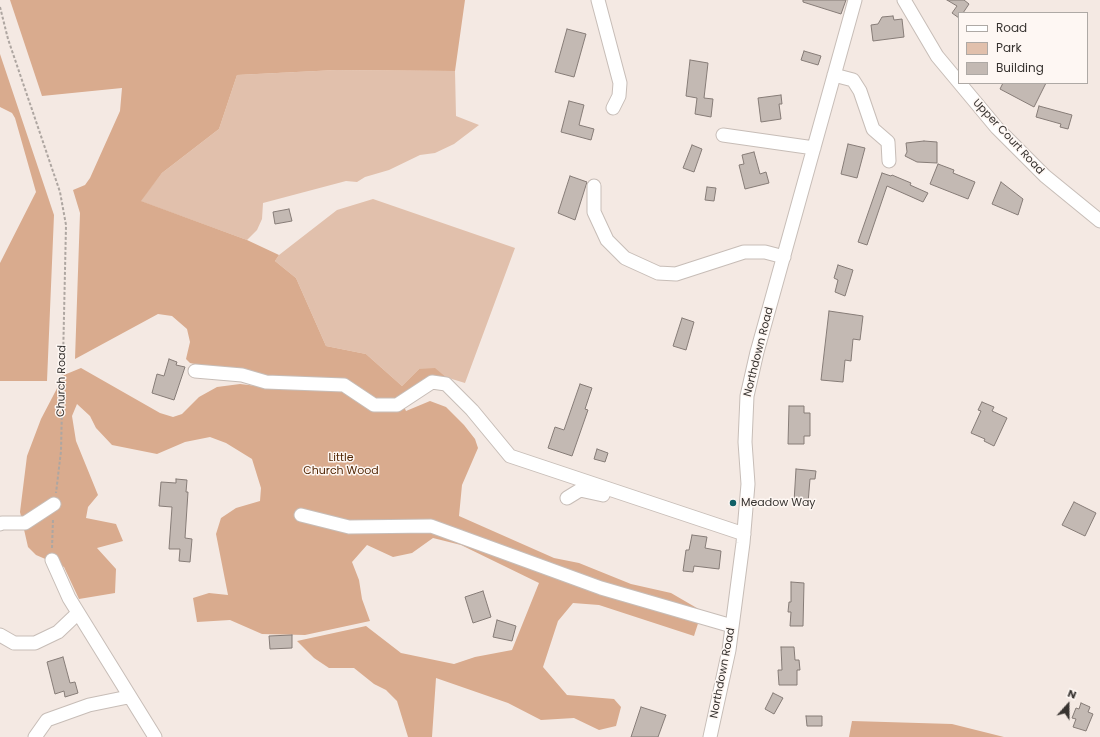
<!DOCTYPE html>
<style>
body{margin:0}
#map{position:relative;width:1100px;height:737px;overflow:hidden;background:#f4e9e3;font-family:Poppins,sans-serif}
canvas{display:block}
.legend{position:absolute;left:958px;top:12px;width:130px;height:72px;box-sizing:border-box;background:#fef7f3;border:1px solid #aea9a5;margin:0;padding:5px 7px;list-style:none;font-size:12px;color:#373330}
.legend li{display:flex;align-items:center;gap:8px;height:20px}
.legend b{width:20px;border:1px solid #aea9a5}
.north{position:absolute;left:1048px;top:685px;width:40px;height:40px;-webkit-text-stroke:3px #fef7f3;paint-order:stroke;rotate:21deg;font-size:11px;font-weight:700;line-height:16px;text-align:center;color:#373330}
.north::after{content:'';display:block;margin:auto;width:14px;height:18px;background:#373330;clip-path:polygon(50% 0,100% 100%,50% 72%,0 100%)}
</style>
<div id="map">
<canvas width="1100" height="737"></canvas>
<ul class="legend">
<li><b style="height:5px;background:#fff"></b>Road</li>
<li><b style="height:11px;background:#e1c0ac"></b>Park</li>
<li><b style="height:11px;background:#c3b9b3"></b>Building</li>
</ul>
<div class="north">N</div>
</div>
<script>
const ctx = document.querySelector('canvas').getContext('2d');
ctx.lineJoin = 'round';
function fill(path, color) {
  ctx.fillStyle = color;
  ctx.fill(path, 'evenodd');
}
function poly(rows) {
  const path = new Path2D();
  for (const r of rows) {
    path.moveTo(r[0], r[1]);
    for (let i = 2; i < r.length; i += 2) path.lineTo(r[i], r[i + 1]);
  }
  return path;
}
function trace(path, color, width, dash) {
  ctx.strokeStyle = color;
  ctx.lineWidth = width;
  ctx.lineCap = dash ? 'butt' : 'round';
  ctx.setLineDash(dash || []);
  ctx.stroke(path);
}
function label(font, color, halo, rows, align = 'center') {
  ctx.font = font + ' Poppins,sans-serif';
  ctx.lineWidth = 3;
  ctx.setLineDash([]);
  ctx.textBaseline = 'middle';
  ctx.strokeStyle = halo;
  ctx.fillStyle = color;
  for (const [text, x, y, turn = 0] of rows) {
    ctx.save();
    ctx.translate(x, y);
    ctx.rotate((+turn || 0) * Math.PI / 180);
    ctx.textAlign = isNaN(turn) ? turn : align;
    if (halo) ctx.strokeText(text, 0, 0);
    ctx.fillText(text, 0, 0);
    ctx.restore();
  }
}
const green = poly([
 [336,70,455,71,456,116,479,125,454,144,435,153,420,155,389,170,365,177,357,182,346,181,263,203,262,219,257,230,247,240,140,201,162,173,219,129,237,75],
 [373,199,515,248,465,383,419,369,402,386,366,354,326,346,296,278,275,261,279,255,337,210]
]);
const forest = poly([
 [10,0,465,0,455,71,336,70,237,75,219,129,162,173,141,201,247,240,279,255,275,261,296,278,326,346,366,354,402,386,419,369,435,368,448,379,401,400,406,411,430,401,446,407,464,425,475,439,478,448,462,485,459,516,554,558,579,563,631,584,671,593,702,611,694,636,599,605,573,603,558,621,543,667,567,695,614,699,621,707,616,726,599,730,574,718,541,720,508,703,436,678,432,737,408,737,397,701,386,690,374,684,354,668,329,668,314,658,297,641,366,626,401,653,454,664,475,657,512,650,539,583,461,545,433,538,412,553,393,557,367,545,352,562,359,580,362,599,370,621,305,635,262,634,230,620,197,622,193,598,209,593,228,595,216,534,221,518,236,508,260,501,261,488,252,459,226,443,210,437,185,442,157,454,112,445,96,428,90,416,77,404,72,416,76,441,98,495,88,507,86,518,116,524,123,541,97,548,116,569,115,593,79,599,64,567,36,555,28,547,20,512,27,456,41,419,64,375,81,368,160,413,173,417,182,414,199,397,217,387,240,384,257,386,213,368,190,363,186,359,190,342,187,329,172,316,158,314,75,359,80,213,73,190,85,185,90,178,120,111,122,88,42,96],
 [0,54,54,215,47,381,0,381,0,263,36,192,15,118,12,113,0,107],
 [852,721,952,724,1004,737,849,737]
]);
const building = poly([
 [803,0,846,0,841,14,803,2,803,0],
 [947,0,964,0,969,4,963,13,959,13,959,18,952,13,957,6,947,0],
 [893,16,894,20,902,19,904,37,873,41,871,25,878,24,882,17,893,16],
 [567,29,586,34,574,77,555,72,567,29],
 [804,51,821,56,818,65,801,60,804,51],
 [690,60,708,63,704,98,713,99,711,117,695,114,697,98,686,96,690,60],
 [1003,83,1046,83,1034,107,1000,89,1003,83],
 [781,95,782,104,779,104,781,119,761,122,758,98,781,95],
 [569,101,584,105,579,125,594,129,591,140,561,132,569,101],
 [1039,106,1072,115,1068,129,1060,127,1061,124,1036,117,1039,106],
 [924,141,937,142,937,163,917,162,905,156,907,152,906,143,924,141],
 [848,144,865,148,857,178,841,174,848,144],
 [692,145,702,149,694,172,683,168,692,145],
 [754,152,760,174,766,172,769,183,745,189,739,165,744,164,742,155,754,152],
 [938,164,954,170,953,173,975,182,968,199,930,184,938,164],
 [882,173,891,176,892,175,911,183,910,185,928,193,923,202,887,186,867,245,858,242,882,173],
 [570,176,587,182,575,220,558,213,570,176],
 [1001,182,1023,199,1018,215,992,204,1001,182],
 [707,187,716,188,714,201,705,200,707,187],
 [289,209,292,221,275,224,273,212,289,209],
 [838,265,853,270,845,296,835,292,838,280,834,278,838,265],
 [829,311,863,316,860,340,853,339,851,361,845,360,843,382,821,380,829,311],
 [682,318,694,322,686,350,673,346,682,318],
 [169,359,177,362,176,365,185,367,174,400,152,393,157,374,164,376,169,359],
 [580,384,592,388,585,409,588,410,572,456,548,448,555,427,564,430,580,384],
 [982,402,994,407,992,411,1007,418,994,446,984,441,985,439,971,433,981,411,978,410,982,402],
 [789,406,804,406,804,413,810,413,810,436,804,436,804,444,788,444,789,406],
 [597,449,608,453,605,462,594,459,597,449],
 [796,469,816,471,815,479,810,479,808,503,794,502,796,469],
 [176,479,187,480,186,492,188,492,185,538,192,539,190,562,179,561,180,549,169,549,172,507,159,506,161,482,176,483,176,479],
 [1074,502,1096,513,1085,536,1062,525,1074,502],
 [692,535,707,537,705,548,721,551,719,569,694,566,693,572,683,571,686,550,689,550,692,535],
 [791,582,804,583,803,626,790,626,791,612,788,612,789,602,791,602,791,582],
 [483,591,491,617,473,623,465,597,483,591],
 [497,620,516,626,512,641,493,637,497,620],
 [292,635,292,648,270,649,269,636,292,635],
 [781,647,794,647,795,660,799,660,800,670,797,670,797,685,779,685,778,670,782,670,781,647],
 [63,657,70,683,75,682,78,693,65,697,64,691,55,694,47,662,63,657],
 [773,693,783,698,774,714,765,709,773,693],
 [1081,703,1090,707,1088,712,1093,714,1086,731,1073,727,1076,719,1072,718,1076,708,1079,709,1081,703],
 [641,707,666,715,658,737,631,737,641,707],
 [806,716,822,716,822,726,807,726,806,716]
]);
const path = poly([
 [0,7,8,39,60,192,66,225,61,451,56,493],
 [52,548,53,519]
]);
const minor = poly([
 [598,0,620,83,619,96,613,108],
 [904,0,937,56,997,128,1045,176,1100,221],
 [834,75,853,80,860,91,873,129,888,142,889,161],
 [723,135,814,148],
 [594,186,594,212,607,240,625,258,658,273,676,274,744,252,765,252,784,257],
 [195,371,242,375,266,382,344,385,374,405,397,405,432,382,446,384,472,410,510,456,744,534],
 [567,498,580,490,603,495],
 [301,515,349,527,431,526,601,588,732,626],
 [0,524,2,523,25,523,54,504],
 [52,560,69,598,155,737],
 [0,635,14,643,35,643,58,632,78,613],
 [35,737,47,720,89,705,128,697],
 [710,737,729,650,743,543,748,484,745,442,747,396,757,352,855,0]
]);
const markers = [
 [733,503,4,"#106167"]
];
const streetNames = [
 ["Upper Court Road",1008,137,47],
 ["Northdown Road",759,352,-76],
 ["Church Road",62,381,-89],
 ["Northdown Road",723,673,-79]
];
const parkNames = [
 ["Little",341,458],
 ["Church Wood",341,471]
];
const poiNames = [
 ["Meadow Way",741,503]
];
fill(green, '#e1c0ac');
fill(forest, '#d9ab8e');
fill(building, '#c3b9b3');
trace(building, '#867c77', 1);
trace(minor, '#c7bdb7', 15);
trace(path, '#aea6a1', 2, [3, 2]);
trace(minor, '#fff', 13);
for (const [x, y, r, color] of markers) {
  const dot = new Path2D();
  dot.arc(x, y, r, 0, 2 * Math.PI);
  ctx.fillStyle = color;
  ctx.fill(dot);
  trace(dot, '#fef7f3', 1.5);
}
label('11px', '#373330', '#fef7f3', streetNames);
label('11px', '#522604', '#fef7f3', parkNames);
label('11px', '#373330', '#fef7f3', poiNames, 'left');
</script>
